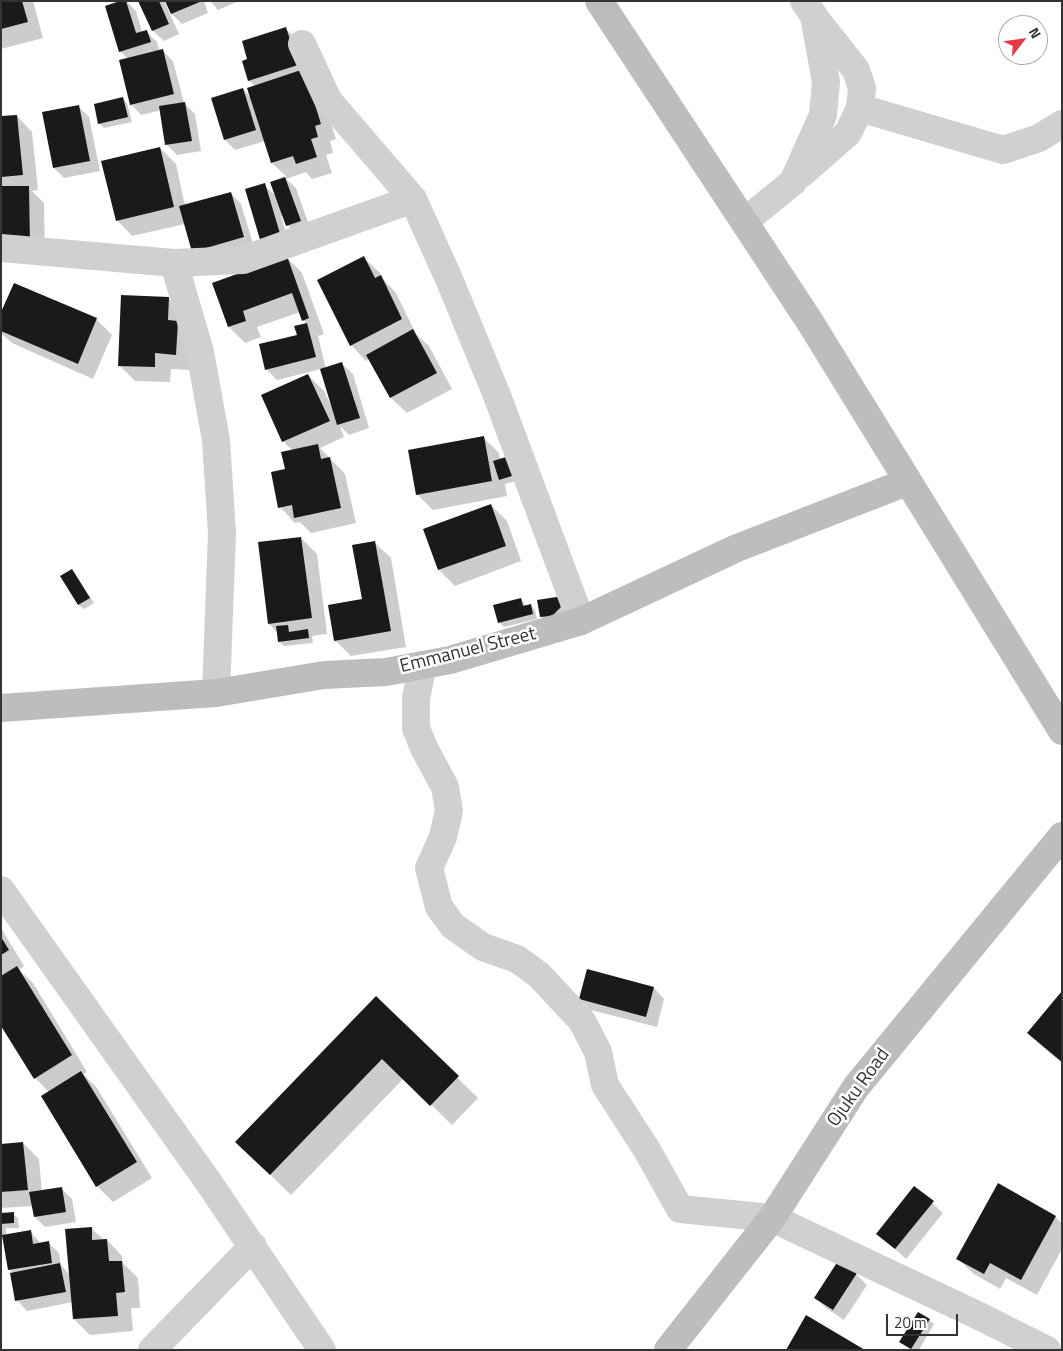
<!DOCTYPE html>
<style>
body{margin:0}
#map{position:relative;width:1063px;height:1351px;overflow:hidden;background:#fff;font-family:"Titillium Web",sans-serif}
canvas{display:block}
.frame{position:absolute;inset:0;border:2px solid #333;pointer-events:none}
.north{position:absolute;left:998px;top:15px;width:50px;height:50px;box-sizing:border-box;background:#fff;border:1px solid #adadad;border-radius:50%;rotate:60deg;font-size:14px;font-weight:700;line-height:20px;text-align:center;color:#333}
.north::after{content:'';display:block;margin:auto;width:18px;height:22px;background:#e63946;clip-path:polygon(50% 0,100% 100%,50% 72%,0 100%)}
.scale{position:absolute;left:886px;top:1314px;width:72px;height:22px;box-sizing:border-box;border:2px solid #333;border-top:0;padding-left:6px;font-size:15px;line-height:18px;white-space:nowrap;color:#333;-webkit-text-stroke:4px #fff;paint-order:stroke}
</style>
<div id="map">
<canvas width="1063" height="1351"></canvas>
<div class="frame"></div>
<div class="north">N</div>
<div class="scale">20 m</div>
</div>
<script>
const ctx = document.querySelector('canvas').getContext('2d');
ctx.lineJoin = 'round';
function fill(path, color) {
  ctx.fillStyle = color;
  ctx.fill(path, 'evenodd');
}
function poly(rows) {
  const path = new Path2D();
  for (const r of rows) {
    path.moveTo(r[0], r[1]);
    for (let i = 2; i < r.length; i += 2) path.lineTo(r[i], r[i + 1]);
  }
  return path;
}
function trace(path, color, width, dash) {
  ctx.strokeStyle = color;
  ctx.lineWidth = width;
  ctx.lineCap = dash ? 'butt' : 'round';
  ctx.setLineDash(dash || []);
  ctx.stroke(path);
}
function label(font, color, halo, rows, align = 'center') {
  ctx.font = font + ' "Titillium Web",sans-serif';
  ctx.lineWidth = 5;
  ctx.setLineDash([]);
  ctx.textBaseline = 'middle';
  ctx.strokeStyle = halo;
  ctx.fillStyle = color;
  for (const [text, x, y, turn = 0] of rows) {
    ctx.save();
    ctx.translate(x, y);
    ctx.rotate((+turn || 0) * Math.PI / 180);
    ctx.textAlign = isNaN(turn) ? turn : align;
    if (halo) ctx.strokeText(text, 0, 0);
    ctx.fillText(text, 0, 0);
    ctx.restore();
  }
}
const shadow = poly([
 [1,1,33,1,43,38,1,49],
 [126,1,136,11,142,32,146,31,157,42,160,51,163,51,173,61,184,103,195,114,201,151,177,155,167,145,161,110,141,115,131,104,128,59,120,51],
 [140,1,164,1,179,34,164,41,153,31],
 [167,1,204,1,208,13,182,24,172,14],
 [210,1,239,1,218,10],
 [286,29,296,39,319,87,336,139,330,141,333,153,326,155,332,173,312,179,306,172,286,179,296,188,311,231,297,236,287,225,283,215,281,216,290,247,262,242,264,185,277,197,271,183,287,177,272,163,265,141,235,150,225,140,243,89,251,98,255,86,249,81,249,60],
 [122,98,127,103,132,122,104,128,99,123],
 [79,107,89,117,100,171,64,178,54,168],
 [17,116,32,132,38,190,32,191,44,203,45,260,1,261,1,118],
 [160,148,176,164,185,206,231,193,241,204,254,247,204,262,185,224,132,236,117,220],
 [286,257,302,273,324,334,318,336,326,369,342,364,353,374,369,428,349,435,340,426,344,437,320,448,345,474,356,523,311,533,300,522,295,523,280,507,286,470,293,451,283,441,308,375,324,391,332,408,333,408,321,369,277,380,266,369,298,336,307,324,303,320,300,312,257,327,261,337,245,343,229,327,213,283],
 [364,258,380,273,383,279,396,293,416,334,429,346,452,389,407,413,391,398,370,359,366,361,351,345],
 [168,298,184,314,191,370,171,369,170,382,135,381,119,365],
 [1,315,96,319,112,335,93,379,12,343,1,333],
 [483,437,499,453,500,460,519,480,505,484,507,496,433,510,417,494],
 [491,505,507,521,521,561,455,586,439,570,425,529],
 [301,538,317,554,327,634,312,636,313,643,284,646,279,641,278,633,269,624],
 [375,543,391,558,406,647,351,656,335,640,363,600],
 [72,570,76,575,94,603,84,609,79,605,62,576],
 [562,597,568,609,546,622,542,617],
 [521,599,526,606,530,605,535,610,537,619,504,627,499,622],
 [1,928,24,966,19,970,33,983,87,1072,83,1074,97,1088,152,1178,113,1202,97,1186,42,1096,49,1092,35,1078,1,1023],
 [654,988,664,999,657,1027,591,1010,580,999],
 [1062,993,1062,1063,1044,1048,1029,1033],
 [376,998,478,1098,452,1125,404,1078,291,1195,237,1142],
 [23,1143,39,1159,42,1192,62,1189,72,1199,76,1222,45,1227,35,1217,33,1206,1,1208,1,1145],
 [915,1187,943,1213,906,1259,877,1233],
 [1,1214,13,1214,18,1218,19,1228,6,1228,6,1236,31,1232,41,1244,49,1243,59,1253,61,1265,70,1275,91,1228,104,1240,107,1240,122,1256,123,1263,138,1278,140,1308,131,1308,133,1331,90,1335,74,1319,73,1302,27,1311,17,1300,13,1273,9,1269,4,1237,1,1237],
 [1055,1217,1062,1223,1062,1249,1037,1295,1006,1278,1000,1289,974,1274,958,1259],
 [838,1263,856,1274,867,1285,844,1320,826,1308,816,1298],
 [929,1320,934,1324,919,1350,911,1350,901,1342]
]);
const building = poly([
 [1,1,22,1,28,22,1,29],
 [120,1,126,1,136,33,147,30,151,42,119,52,105,6],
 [138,1,159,1,169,24,152,31],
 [165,1,202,1,171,14],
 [286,27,298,65,248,81,242,61,247,59,242,41],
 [163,49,174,94,130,105,119,60],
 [304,69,321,124,315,126,318,137,311,139,317,157,296,164,293,156,271,163,247,88],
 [243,88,256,130,224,140,211,98],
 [123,97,128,117,98,124,94,104],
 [185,102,192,141,165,145,159,106],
 [79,105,90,161,53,168,42,112],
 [17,115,23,175,1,177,1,116],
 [160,147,174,207,116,221,101,161],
 [285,177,301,221,286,226,270,182],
 [265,183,281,237,261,243,245,189],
 [1,186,29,186,30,245,1,246],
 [231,192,244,237,192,252,179,206],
 [287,256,309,318,302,321,292,293,243,311,246,321,228,327,212,283],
 [364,256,375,278,381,275,402,319,350,346,317,280],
 [14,283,97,318,78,364,1,331,1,312],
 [121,295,169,297,168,320,178,321,176,355,155,353,155,367,118,366],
 [307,323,316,357,265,370,259,344,297,335,294,326],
 [413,329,437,373,390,398,366,355],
 [342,362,360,418,337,425,320,369],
 [308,374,330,421,282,442,261,395],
 [484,436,492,481,416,495,408,450],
 [318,444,321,459,330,457,341,508,294,518,292,505,278,508,271,472,285,469,281,452],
 [509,456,515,475,499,480,493,461],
 [491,504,506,546,438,570,423,529],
 [301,537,312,618,268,624,258,542],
 [375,541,391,631,334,641,328,605,362,599,352,545],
 [72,569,90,598,78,605,60,576],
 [563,596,564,604,552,616,540,617,537,600],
 [521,598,523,606,531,604,533,614,498,623,493,605],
 [288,625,289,632,308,629,309,638,278,642,276,626],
 [1,937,9,950,1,955],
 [17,966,72,1055,34,1079,1,1026,1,976],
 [587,969,654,987,646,1017,579,999],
 [1062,991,1062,1062,1027,1033],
 [376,996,459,1076,430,1106,382,1059,270,1175,235,1142],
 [81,1071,137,1162,96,1187,41,1096],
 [23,1142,28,1190,1,1192,1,1144],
 [998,1183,1056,1216,1021,1280,990,1263,984,1274,956,1259],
 [914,1186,934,1201,895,1249,876,1234],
 [62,1187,66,1212,34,1217,29,1192],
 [14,1212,14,1223,1,1224,1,1213],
 [92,1227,92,1240,107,1239,109,1261,122,1261,125,1292,116,1293,118,1316,73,1319,65,1229],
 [31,1230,33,1244,49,1241,52,1263,8,1270,2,1235],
 [838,1261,857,1273,833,1310,814,1298],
 [60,1263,66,1292,15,1301,10,1273],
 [918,1312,930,1319,911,1349,899,1342],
 [806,1315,865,1350,786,1350]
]);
const street = poly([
 [302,44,328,100,413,199],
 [860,108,1003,150,1039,138,1062,124],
 [800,175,848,133,860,108,862,88,856,70,815,18],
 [745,221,793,182,823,115,826,82,814,16,804,1],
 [1,248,174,263,243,260,413,199,449,279,496,393,581,621],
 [174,263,200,352,216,440,222,533,216,693],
 [423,665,416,698,416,728,424,748,445,787,449,811,443,837,429,868,439,907,453,926,483,947,517,959,539,975,582,1021,598,1052,605,1085,647,1150,680,1209,772,1218,977,1315,1047,1350],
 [1,890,207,1180,322,1350],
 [152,1350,253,1246]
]);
const secondary = poly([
 [599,1,810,322,1062,731],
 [1,708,216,693,324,675,386,672,450,660,581,621,737,548,907,482],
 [668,1350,772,1218,856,1087,1062,836]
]);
const streetNames = [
 ["Emmanuel Street",468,651,-14],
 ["Ojuku Road",859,1088,-54]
];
fill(shadow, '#0003');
fill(building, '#1a1a1a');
trace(street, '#d0d0d0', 28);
trace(secondary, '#bdbdbd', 28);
label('19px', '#333', '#fff', streetNames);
</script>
